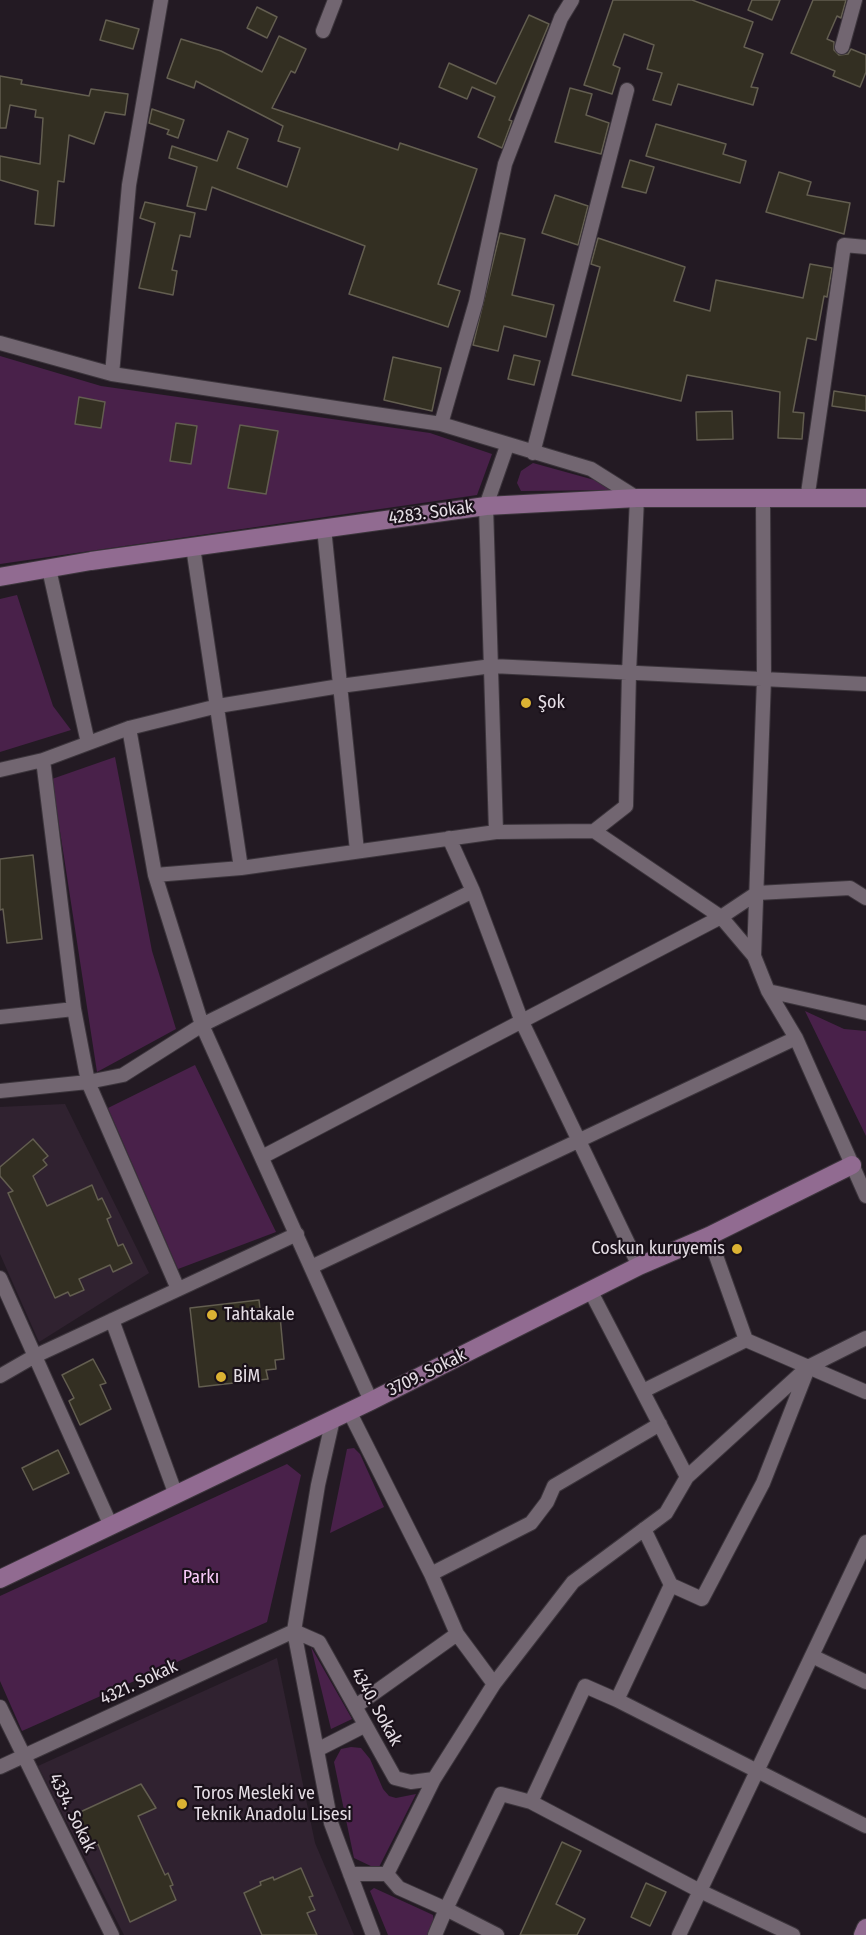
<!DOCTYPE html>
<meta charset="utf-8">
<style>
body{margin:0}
canvas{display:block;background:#231a23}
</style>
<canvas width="866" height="1935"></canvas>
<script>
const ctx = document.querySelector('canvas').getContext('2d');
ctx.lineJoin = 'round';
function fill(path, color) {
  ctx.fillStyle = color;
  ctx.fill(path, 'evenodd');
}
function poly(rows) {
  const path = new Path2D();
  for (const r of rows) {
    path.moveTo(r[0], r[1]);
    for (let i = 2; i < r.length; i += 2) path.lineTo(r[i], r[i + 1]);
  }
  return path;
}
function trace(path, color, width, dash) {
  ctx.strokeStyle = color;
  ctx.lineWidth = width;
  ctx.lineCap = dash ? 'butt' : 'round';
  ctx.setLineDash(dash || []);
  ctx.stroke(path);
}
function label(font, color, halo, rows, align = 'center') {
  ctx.font = font + ' "Fira Sans Condensed",sans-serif';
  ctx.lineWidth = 4.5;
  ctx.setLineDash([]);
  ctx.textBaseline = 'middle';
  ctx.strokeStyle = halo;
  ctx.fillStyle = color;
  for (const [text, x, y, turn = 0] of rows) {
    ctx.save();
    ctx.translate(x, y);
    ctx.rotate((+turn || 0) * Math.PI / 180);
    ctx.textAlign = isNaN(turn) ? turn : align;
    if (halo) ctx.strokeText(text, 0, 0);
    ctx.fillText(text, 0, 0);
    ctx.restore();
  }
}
const built = poly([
 [65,1104,149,1273,39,1342,0,1254,0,1107],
 [277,1658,315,1843,354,1935,124,1935,38,1766]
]);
const green = poly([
 [0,356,101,386,430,433,492,454,477,495,0,564],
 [533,463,598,481,613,490,521,491,517,483,521,471],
 [17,595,53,706,71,730,0,752,0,599],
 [115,757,152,951,176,1029,97,1072,52,779],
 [805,1011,844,1029,866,1031,866,1136],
 [195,1065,276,1232,178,1269,108,1108],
 [354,1448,360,1454,384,1507,330,1533,347,1449],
 [287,1464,301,1475,267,1622,22,1731,0,1681,0,1596],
 [311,1647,352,1719,331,1729],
 [351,1747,361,1748,370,1759,383,1789,389,1796,396,1798,416,1794,379,1867,375,1868,354,1858,334,1762,341,1749],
 [374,1888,433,1915,434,1924,429,1935,388,1935,370,1891]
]);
const building = poly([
 [613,0,692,0,753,22,744,47,763,54,751,87,758,88,753,105,678,84,671,105,653,100,662,73,647,69,654,45,624,34,613,65,620,68,612,94,584,85,613,0],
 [752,0,780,0,772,20,748,10,752,0],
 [813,0,846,0,841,18,837,16,827,39,834,42,834,50,839,55,848,54,851,49,866,55,866,72,860,87,833,76,835,71,791,53,813,0],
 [257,7,277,17,267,38,247,28,257,7],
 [529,15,549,24,509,120,512,121,502,148,478,137,495,97,472,87,467,99,439,87,449,63,496,84,529,15],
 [106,20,139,29,133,49,100,40,106,20],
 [279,36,306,49,295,73,291,71,272,108,398,150,400,143,477,169,438,284,460,291,448,327,349,294,365,246,212,187,206,210,187,206,197,167,169,158,172,146,217,161,228,131,248,139,237,168,287,187,300,148,278,141,283,126,196,81,194,88,167,78,181,39,221,51,262,72,279,36],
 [0,76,22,80,21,84,89,96,91,89,128,94,125,115,105,112,94,144,69,135,64,182,58,181,54,226,35,224,38,191,0,180,0,156,40,164,43,118,35,117,36,110,10,105,6,128,0,128,0,76],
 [570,88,592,94,586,115,609,123,601,154,555,142,570,88],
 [152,109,184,120,178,138,167,134,169,130,149,123,152,109],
 [656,124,726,144,723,154,746,161,740,183,646,156,656,124],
 [630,160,654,167,646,193,622,187,630,160],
 [779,172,811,182,807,195,850,203,844,234,766,212,779,172],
 [555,195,588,206,578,245,542,233,555,195],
 [145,202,195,213,190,237,180,235,172,270,177,271,173,295,139,288,155,223,140,218,145,202],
 [500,233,525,239,512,295,554,305,546,337,504,326,498,351,473,345,500,233],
 [598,238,685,267,674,301,710,311,716,280,803,298,810,264,832,268,827,297,824,296,816,340,807,338,793,412,804,413,802,439,778,438,780,392,687,375,681,401,572,375,600,267,591,264,598,238],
 [514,355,540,361,534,385,508,379,514,355],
 [393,357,441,368,432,411,384,400,393,357],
 [834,391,866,396,866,411,832,406,834,391],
 [79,397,105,402,101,428,75,424,79,397],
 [732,411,733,439,697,440,696,412,732,411],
 [176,423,197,426,191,464,170,461,176,423],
 [240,425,278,431,266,494,228,488,240,425],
 [33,855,42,939,7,943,3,909,0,910,0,859,33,855],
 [33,1139,48,1156,43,1160,47,1165,33,1176,47,1206,92,1185,98,1200,102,1198,111,1217,107,1219,118,1246,123,1244,132,1263,113,1272,110,1265,79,1279,84,1290,70,1296,68,1292,55,1298,8,1193,13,1191,0,1176,0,1167,33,1139],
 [259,1300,260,1309,270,1308,270,1318,280,1316,284,1359,275,1360,276,1369,266,1370,268,1379,199,1387,190,1308,259,1300],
 [93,1359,106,1383,100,1385,111,1409,80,1425,69,1401,74,1398,62,1375,93,1359],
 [58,1450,69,1473,33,1490,22,1468,58,1450],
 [141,1784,156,1808,138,1816,165,1875,168,1873,173,1885,170,1886,176,1900,130,1922,98,1844,90,1848,78,1813,141,1784],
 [562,1842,581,1851,556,1904,585,1919,577,1935,520,1935,562,1842],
 [301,1868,313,1896,309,1897,315,1910,307,1913,317,1935,262,1935,244,1893,261,1885,260,1882,273,1877,274,1880,301,1868],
 [646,1883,666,1892,650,1926,631,1917,646,1883]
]);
const street = poly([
 [323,31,335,0],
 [842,47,855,0],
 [0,343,112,374,441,424,591,469,637,498,629,673,626,806,594,831],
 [112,374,129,185,161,0],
 [441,424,476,302,505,164,561,18,572,0],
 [533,453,627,90],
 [807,500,844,245,866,247],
 [324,528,357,851],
 [193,547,241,868],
 [49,569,88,743],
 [129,728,155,875,202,1025,371,1401],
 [43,760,74,1009,88,1082,178,1289],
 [0,770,43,760,129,728,218,706,340,686,492,666,866,684],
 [496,832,486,506,507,446],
 [449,838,473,891,522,1022,639,1266],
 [155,875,241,868,496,832,594,831,721,917,754,956,768,991,796,1038,866,1196],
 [754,956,764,679,763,500],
 [768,991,866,1013],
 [0,1017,74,1009],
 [0,1091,88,1082,123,1075,202,1025,473,891],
 [262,1157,721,917,757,893,850,888,866,898],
 [709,1236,746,1340,866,1392],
 [311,1267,796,1038],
 [0,1278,111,1526],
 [591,1292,687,1477],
 [112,1320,176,1495],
 [0,1376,33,1357,297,1234],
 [643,1391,746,1340],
 [349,1411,431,1574,457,1634,494,1684],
 [333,1419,318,1485,294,1631,331,1823,373,1935],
 [644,1529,671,1585],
 [431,1574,531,1523,547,1502,554,1486,660,1424],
 [812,1656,866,1682],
 [617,1700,866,1826],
 [356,1706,457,1634],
 [0,1707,112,1935],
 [317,1750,364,1726],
 [0,1767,294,1631,319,1642,395,1778,411,1782,434,1779],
 [531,1802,700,1891,793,1935],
 [350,1874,387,1874],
 [435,1935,446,1909,399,1888,387,1874,434,1779,494,1684,573,1582,666,1513,687,1477,808,1367,866,1338],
 [497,1935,446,1909,501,1794,531,1802,585,1686,617,1700,671,1585,702,1599,763,1483,807,1371],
 [679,1935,866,1542]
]);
const secondary = poly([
 [0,577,91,561,486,506,637,498,866,498],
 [0,1579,371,1401,639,1266,709,1236,852,1165],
 [863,1935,866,1928]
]);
const markers = [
 [526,703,6,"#dbb233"],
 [737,1249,6,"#dbb233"],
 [212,1315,6,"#dbb233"],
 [221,1377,6,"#dbb233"],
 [182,1804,6,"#dbb233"]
];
const streetNames = [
 ["4283. Sokak",431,513,-8],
 ["3709. Sokak",427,1373,-26],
 ["4321. Sokak",139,1683,-25],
 ["4340. Sokak",376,1707,61],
 ["4334. Sokak",72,1813,64]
];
const poiNames = [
 ["Şok",538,703],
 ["Coskun kuruyemis",725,1249,"right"],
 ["Tahtakale",224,1315],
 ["BİM",233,1377],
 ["Toros Mesleki ve",194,1794],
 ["Teknik Anadolu Lisesi",194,1815]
];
const parkNames = [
 ["Parkı",201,1578]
];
fill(built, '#302230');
fill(green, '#49214a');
fill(building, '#332f22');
trace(building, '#635e50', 1.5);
trace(street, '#3c353c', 16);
trace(secondary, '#3c353c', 20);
trace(street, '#726671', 14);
trace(secondary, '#916b91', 18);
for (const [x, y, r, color] of markers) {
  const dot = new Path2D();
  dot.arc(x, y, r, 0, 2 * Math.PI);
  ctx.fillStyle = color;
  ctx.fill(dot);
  trace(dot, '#1a111a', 2);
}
label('18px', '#e5dee5', '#1a111a', streetNames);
label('18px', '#e5dee5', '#1a111a', poiNames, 'left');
label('18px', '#fbccfb', '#1a111a', parkNames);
</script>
